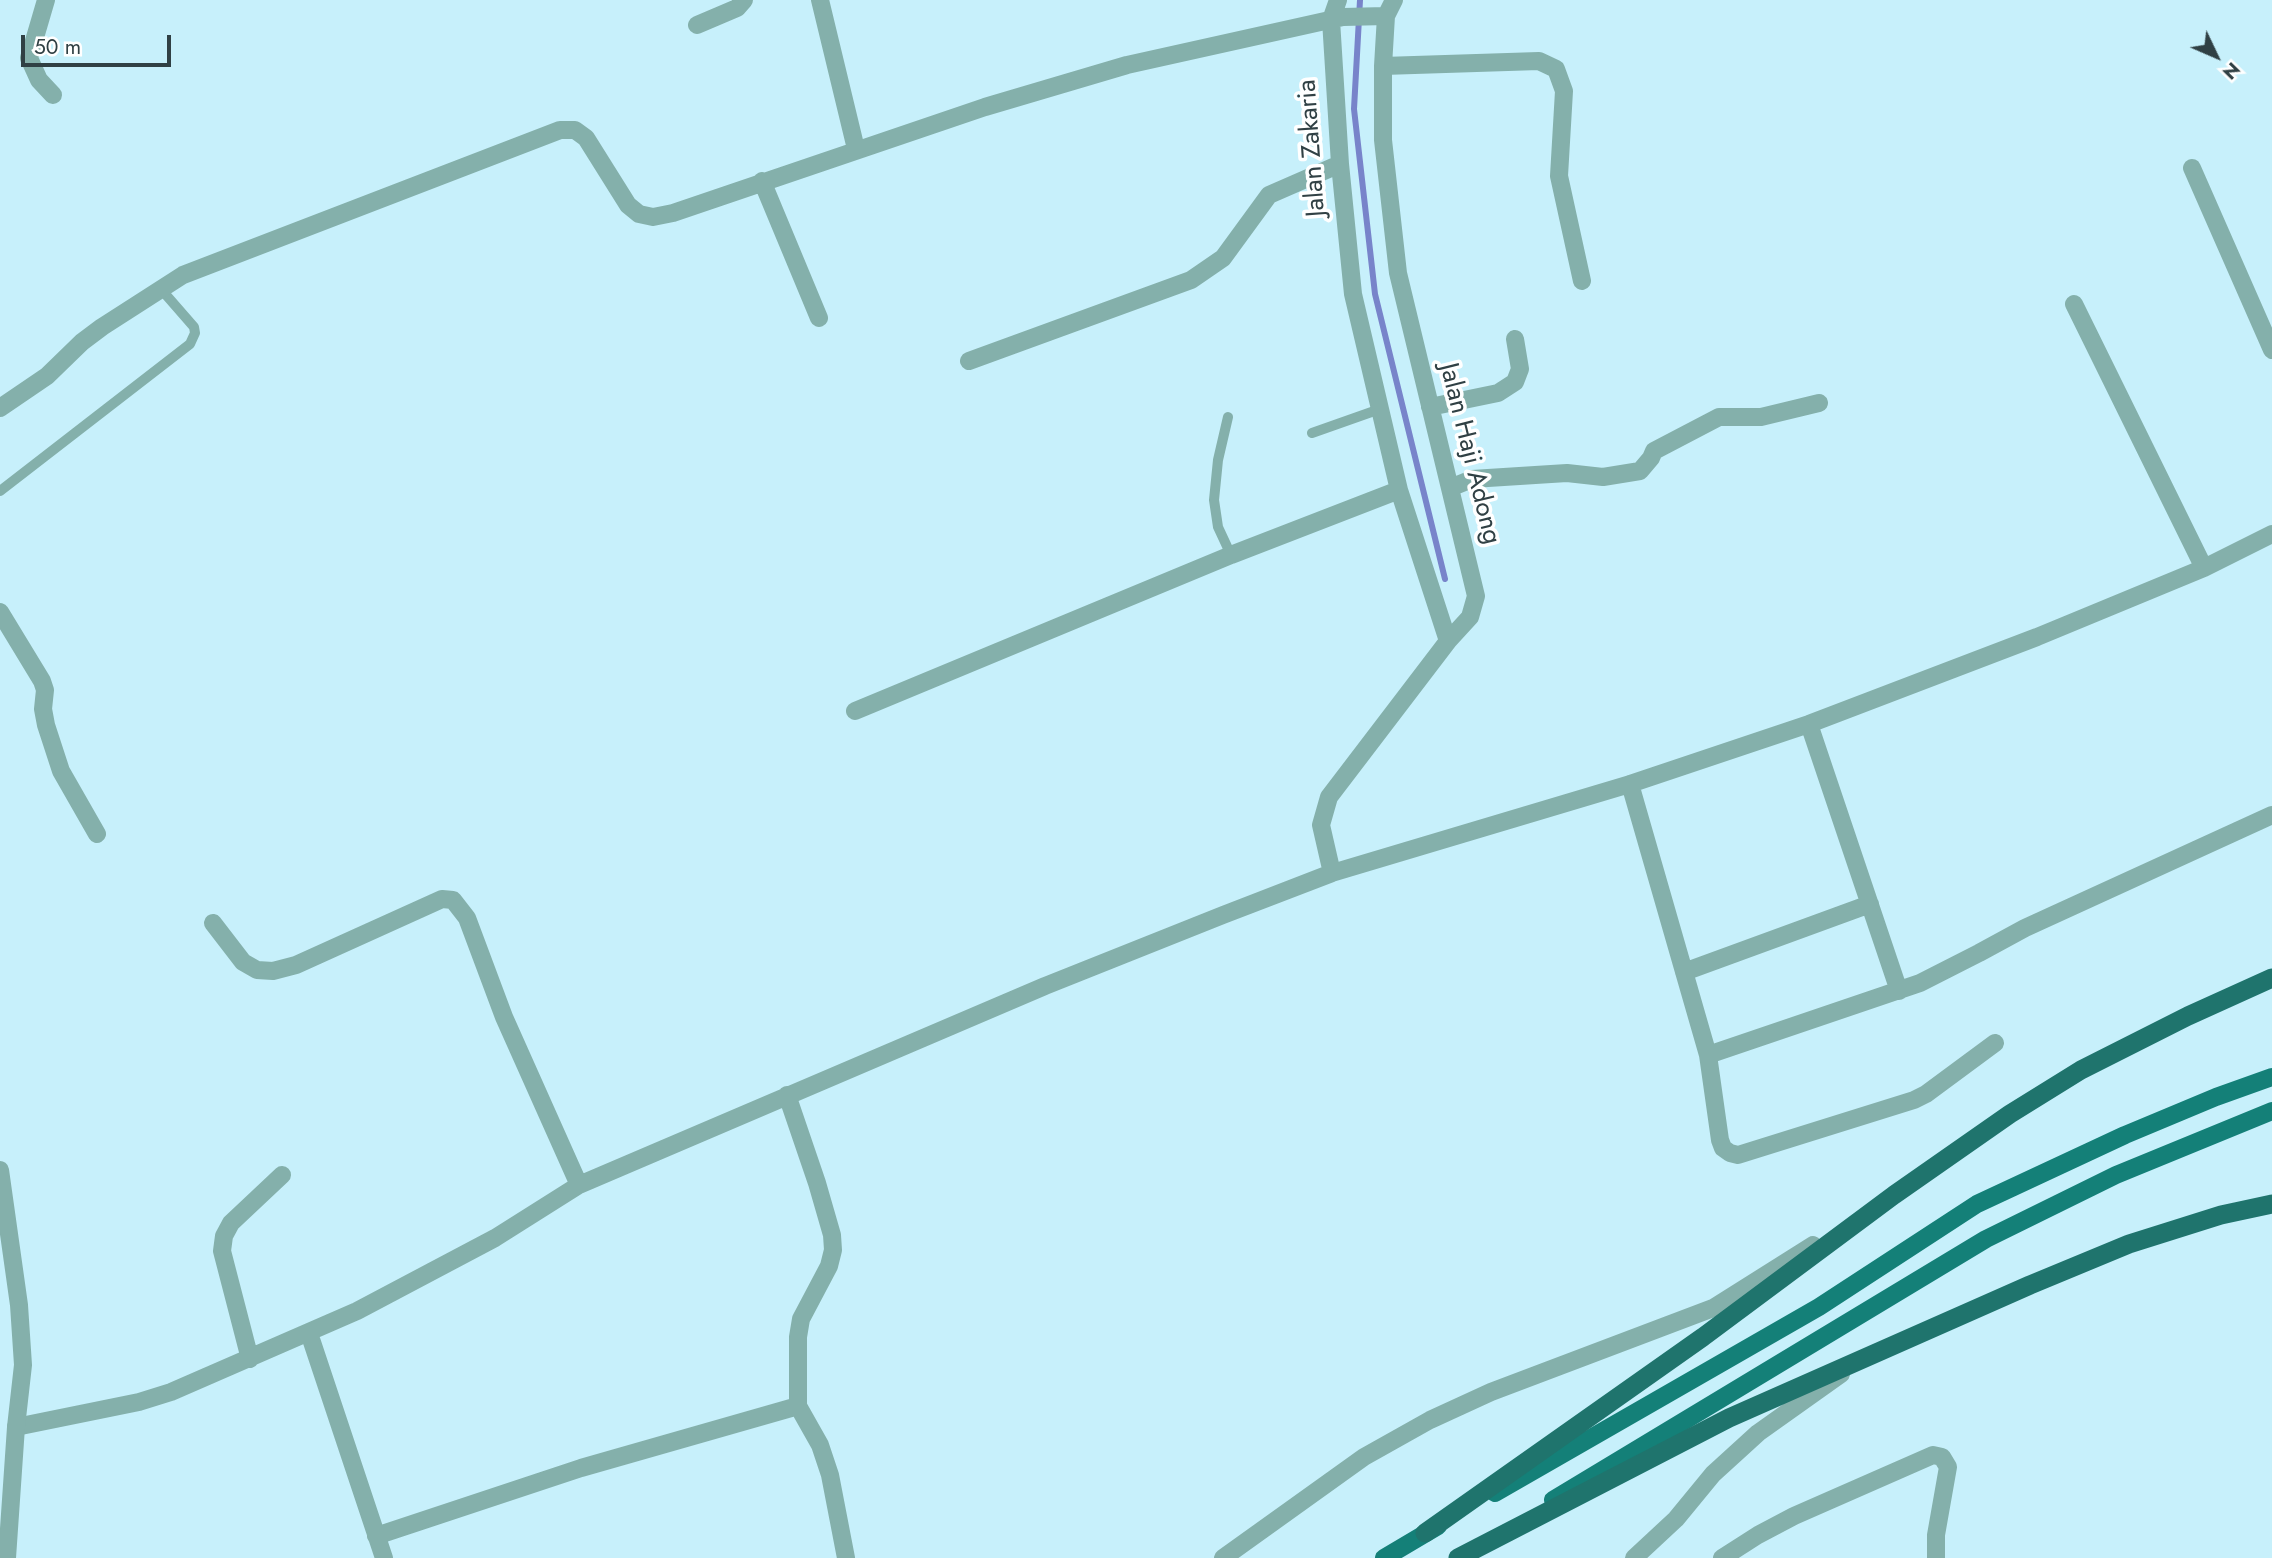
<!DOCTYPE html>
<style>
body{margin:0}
#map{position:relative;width:2272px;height:1558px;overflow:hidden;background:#c7f0fb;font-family:Jost,sans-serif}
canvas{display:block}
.north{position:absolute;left:2181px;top:21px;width:70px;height:70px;-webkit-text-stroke:5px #fff;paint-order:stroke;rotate:134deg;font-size:19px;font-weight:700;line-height:28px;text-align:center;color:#304044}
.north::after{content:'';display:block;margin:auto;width:24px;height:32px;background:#304044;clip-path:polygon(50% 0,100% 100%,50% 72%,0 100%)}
.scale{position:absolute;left:21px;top:35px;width:150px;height:32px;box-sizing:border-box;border:4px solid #304044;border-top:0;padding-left:9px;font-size:21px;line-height:24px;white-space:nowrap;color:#304044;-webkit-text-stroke:5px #fff;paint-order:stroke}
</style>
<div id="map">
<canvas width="2272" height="1558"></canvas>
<div class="north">N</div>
<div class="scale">50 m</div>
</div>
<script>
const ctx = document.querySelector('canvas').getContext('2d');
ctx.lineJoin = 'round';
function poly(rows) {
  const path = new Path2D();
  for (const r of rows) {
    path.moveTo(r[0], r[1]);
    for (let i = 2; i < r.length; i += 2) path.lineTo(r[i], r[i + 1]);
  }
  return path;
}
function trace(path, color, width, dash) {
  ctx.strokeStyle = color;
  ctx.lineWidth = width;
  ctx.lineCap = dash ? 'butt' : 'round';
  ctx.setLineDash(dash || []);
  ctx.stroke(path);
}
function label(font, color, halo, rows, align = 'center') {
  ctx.font = font + ' Jost,sans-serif';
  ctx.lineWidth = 7;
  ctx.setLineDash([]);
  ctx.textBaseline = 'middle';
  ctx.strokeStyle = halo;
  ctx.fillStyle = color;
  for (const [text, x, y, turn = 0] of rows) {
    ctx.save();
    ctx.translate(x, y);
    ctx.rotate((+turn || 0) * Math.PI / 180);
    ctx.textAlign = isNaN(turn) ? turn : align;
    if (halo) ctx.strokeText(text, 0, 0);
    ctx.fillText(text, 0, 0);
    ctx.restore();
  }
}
const stream = poly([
 [1360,0,1354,109,1375,294,1445,579]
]);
const service = poly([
 [1228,417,1218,460,1214,500,1218,527,1231,555],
 [1312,433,1380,409],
 [0,491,190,344,195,333,194,327,160,288]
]);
const minor = poly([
 [46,0,29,58,39,80,53,95],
 [820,0,856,149],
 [1338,0,1331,20,1340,164,1353,294,1399,490,1448,641],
 [697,25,737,8,744,0],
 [1383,66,1539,61,1556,69,1564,91,1559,176,1582,281],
 [2192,168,2272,350],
 [762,181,819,318],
 [2074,304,2204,568],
 [969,361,1191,280,1223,258,1269,195,1340,164],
 [1430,407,1498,393,1515,382,1520,369,1515,339],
 [0,408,47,376,82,342,102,327,183,275,560,130,575,130,586,138,628,205,639,214,653,217,673,213,985,107,1127,65,1343,17,1386,16],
 [1450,488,1472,479,1567,473,1603,477,1640,471,1651,458,1654,451,1719,417,1761,417,1819,403],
 [0,612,42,681,45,690,43,709,46,725,61,771,97,834],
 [855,711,1231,555,1399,490],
 [1809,724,1899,991],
 [1630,784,1708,1055,1720,1140,1723,1148,1730,1153,1738,1155,1914,1100,1926,1094,1995,1043],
 [1332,873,1321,825,1329,797,1448,641,1470,617,1476,596,1398,273,1383,140,1383,66,1386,16,1394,0],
 [213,923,243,962,257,970,273,971,296,965,442,899,453,900,467,918,504,1017,579,1185],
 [1684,972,1870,904],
 [1708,1055,1920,983,1979,953,2025,928,2272,815],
 [787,1095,817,1183,832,1235,833,1250,829,1266,801,1319,798,1337,798,1406,820,1445,830,1475,846,1558],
 [309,1333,384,1558],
 [250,1359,222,1251,224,1236,231,1223,282,1175],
 [16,1427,139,1402,171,1392,357,1311,495,1238,579,1185,1045,986,1223,915,1332,873,1630,784,1809,724,2037,637,2204,568,2272,534],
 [376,1536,581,1468,798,1406],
 [1223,1558,1364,1457,1430,1420,1491,1392,1713,1308,1813,1245],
 [1634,1558,1676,1519,1713,1474,1758,1433,1841,1374],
 [1722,1558,1758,1535,1794,1516,1933,1455,1942,1457,1948,1467,1936,1535,1936,1558]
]);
const tertiary = poly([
 [0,1170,19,1305,23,1365,16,1427,7,1558]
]);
const primary = poly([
 [1495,1493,1819,1307,1977,1204,2125,1135,2216,1097,2272,1077],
 [1553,1500,1986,1239,2116,1175,2272,1111],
 [1384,1558,1438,1526]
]);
const trunk = poly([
 [1425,1533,1703,1337,1894,1195,2010,1114,2081,1070,2188,1016,2272,978],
 [1458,1558,1729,1418,2030,1285,2129,1244,2221,1215,2272,1204]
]);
const streetNames = [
 ["Jalan Zakaria",1313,148,-94],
 ["Jalan Haji Adong",1469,454,76]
];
trace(stream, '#7884ca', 6);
trace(service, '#84b0ab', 10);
trace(minor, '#84b0ab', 18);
trace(tertiary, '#84b0ab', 18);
trace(primary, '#148078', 18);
trace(trunk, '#1f746d', 19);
label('26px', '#304044', '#fff', streetNames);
</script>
